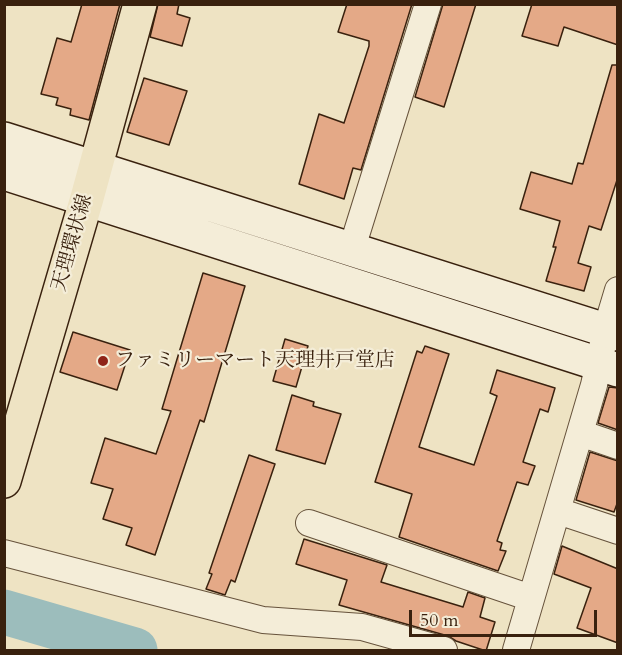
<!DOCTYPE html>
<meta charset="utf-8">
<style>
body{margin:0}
#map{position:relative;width:622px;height:655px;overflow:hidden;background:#eee3c3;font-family:Cardo,serif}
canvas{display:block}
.frame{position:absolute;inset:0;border:6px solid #39210e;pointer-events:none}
.scale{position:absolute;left:409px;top:610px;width:188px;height:27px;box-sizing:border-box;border:3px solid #39210e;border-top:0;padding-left:8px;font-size:18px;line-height:21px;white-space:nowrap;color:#39210e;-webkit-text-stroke:4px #f4edd8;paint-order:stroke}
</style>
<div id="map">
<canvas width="622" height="655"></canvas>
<div class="frame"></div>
<div class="scale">50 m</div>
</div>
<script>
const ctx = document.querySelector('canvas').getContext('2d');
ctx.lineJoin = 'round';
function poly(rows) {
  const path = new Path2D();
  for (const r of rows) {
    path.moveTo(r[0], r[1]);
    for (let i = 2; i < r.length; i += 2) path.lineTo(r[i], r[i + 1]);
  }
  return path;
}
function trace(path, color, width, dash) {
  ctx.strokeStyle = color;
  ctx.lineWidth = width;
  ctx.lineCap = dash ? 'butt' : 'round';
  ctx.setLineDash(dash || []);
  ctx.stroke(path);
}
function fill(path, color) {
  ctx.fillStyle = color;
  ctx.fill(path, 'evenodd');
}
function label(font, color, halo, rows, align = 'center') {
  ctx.font = font + ' Cardo,"Noto Serif JP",serif';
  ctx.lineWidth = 4.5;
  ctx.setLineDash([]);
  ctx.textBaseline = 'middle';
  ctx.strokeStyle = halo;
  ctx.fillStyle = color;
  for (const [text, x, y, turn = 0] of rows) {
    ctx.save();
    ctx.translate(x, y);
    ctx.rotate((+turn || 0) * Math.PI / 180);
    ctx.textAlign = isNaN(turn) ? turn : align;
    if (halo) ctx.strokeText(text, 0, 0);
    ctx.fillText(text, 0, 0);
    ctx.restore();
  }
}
const river = poly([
 [4,612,135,650]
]);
const building = poly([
 [82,4,120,4,89,120,70,115,71,109,56,105,58,98,41,94,57,38,71,42,82,4],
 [158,4,179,4,177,14,190,18,182,46,150,37,158,4],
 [347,4,412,4,361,170,353,168,344,199,299,184,319,114,344,123,369,46,369,41,338,32,347,4],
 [443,4,476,4,444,107,415,97,443,4],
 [532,4,618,4,618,45,564,27,558,46,522,36,532,4],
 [612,65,618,65,618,177,601,230,589,226,578,263,591,267,584,291,546,281,556,247,553,247,560,221,520,209,531,172,572,184,578,163,583,164,612,65],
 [144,78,187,91,169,145,127,132,144,78],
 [203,273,245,286,204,422,200,420,155,555,126,545,132,528,103,519,113,489,91,483,105,438,156,454,171,411,162,409,203,273],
 [73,332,130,350,117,390,60,372,73,332],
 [285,339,308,346,296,387,273,381,285,339],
 [425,346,449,354,419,447,474,465,497,396,490,393,497,370,555,388,548,412,540,409,523,462,535,466,528,485,517,482,497,541,502,543,500,550,506,551,498,571,399,537,412,494,375,482,417,351,422,353,425,346],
 [609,387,618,388,618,430,598,423,609,387],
 [292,395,314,402,313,406,341,414,325,464,276,450,292,395],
 [590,452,618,461,618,501,614,512,576,500,590,452],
 [249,455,275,464,235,582,231,580,225,595,206,589,212,574,209,573,249,455],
 [304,539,387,565,381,582,463,607,468,592,485,598,480,617,495,622,486,651,456,641,448,636,339,605,347,580,296,564,304,539],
 [562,546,618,569,618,643,577,628,591,588,554,574,562,546]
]);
const street = poly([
 [352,248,428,4],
 [580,433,618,446],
 [570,515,618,531],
 [309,523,531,598],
 [4,553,263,620,362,627,444,650],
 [516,650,594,385,606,330,618,290]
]);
const secondary = poly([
 [4,139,618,334],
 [4,173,618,370]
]);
const primary = poly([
 [4,481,87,198,140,4]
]);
const markers = [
 [103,361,6,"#8f2418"]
];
const streetNames = [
 ["天理環状線",73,243,-74]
];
const poiNames = [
 ["ファミリーマート天理井戸堂店",115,361]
];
trace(river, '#9cbdbc', 45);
fill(building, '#e4a987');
trace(building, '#39210e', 1.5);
trace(street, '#66523b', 28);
trace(secondary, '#39210e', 36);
trace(primary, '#39210e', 36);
trace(street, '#f4edd8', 26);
trace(secondary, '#f4edd8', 33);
trace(primary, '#eee3c3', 33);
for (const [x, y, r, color] of markers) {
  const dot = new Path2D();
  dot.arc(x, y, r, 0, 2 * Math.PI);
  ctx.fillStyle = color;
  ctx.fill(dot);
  trace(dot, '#f4edd8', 2);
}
label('20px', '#39210e', '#f4edd8', streetNames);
label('20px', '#39210e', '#f4edd8', poiNames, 'left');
</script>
